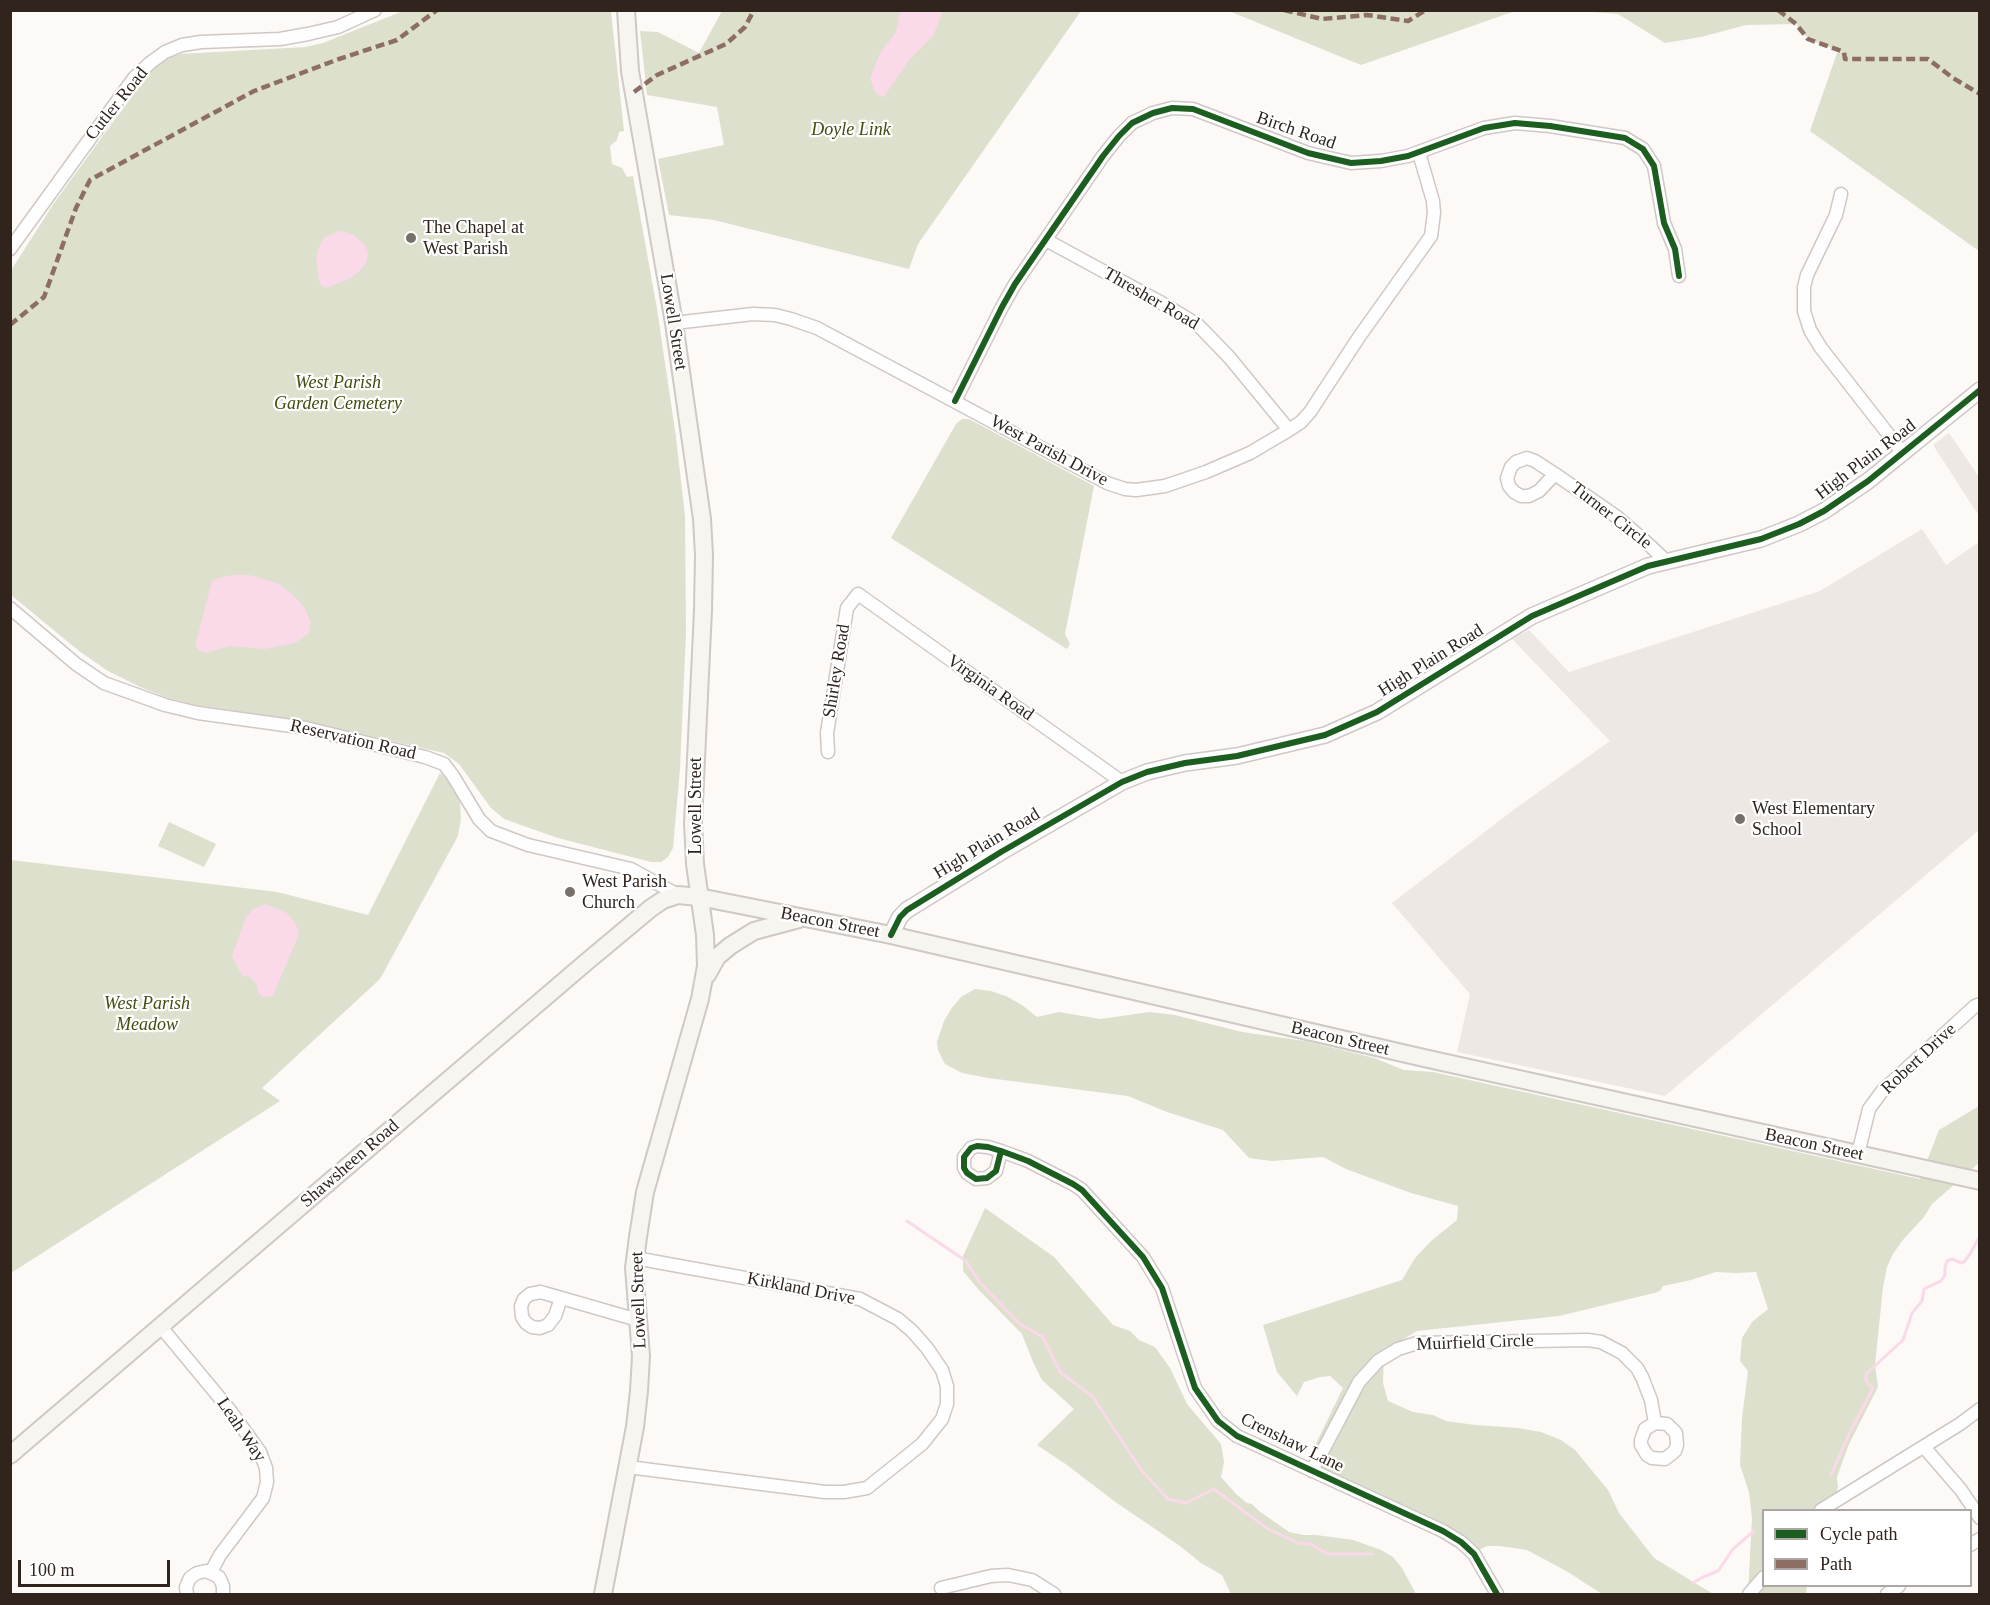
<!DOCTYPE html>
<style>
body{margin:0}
#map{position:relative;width:1990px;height:1605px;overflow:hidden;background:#fcf9f7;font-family:Georgia,serif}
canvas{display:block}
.frame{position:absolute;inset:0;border:12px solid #30241d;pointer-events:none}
.legend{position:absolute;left:1762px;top:1509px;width:210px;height:78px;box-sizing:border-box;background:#fff;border:2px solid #aca7a5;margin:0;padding:8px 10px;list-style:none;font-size:18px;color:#30241d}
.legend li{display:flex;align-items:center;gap:12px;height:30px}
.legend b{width:30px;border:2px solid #aca7a5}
.scale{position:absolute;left:18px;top:1560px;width:152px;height:27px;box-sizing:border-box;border:3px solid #30241d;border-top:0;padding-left:8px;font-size:18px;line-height:21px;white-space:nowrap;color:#30241d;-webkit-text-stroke:4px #fff;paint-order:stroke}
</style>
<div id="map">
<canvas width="1990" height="1605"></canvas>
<div class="frame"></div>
<ul class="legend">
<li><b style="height:8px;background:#1b5e20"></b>Cycle path</li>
<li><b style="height:8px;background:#8d6e63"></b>Path</li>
</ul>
<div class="scale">100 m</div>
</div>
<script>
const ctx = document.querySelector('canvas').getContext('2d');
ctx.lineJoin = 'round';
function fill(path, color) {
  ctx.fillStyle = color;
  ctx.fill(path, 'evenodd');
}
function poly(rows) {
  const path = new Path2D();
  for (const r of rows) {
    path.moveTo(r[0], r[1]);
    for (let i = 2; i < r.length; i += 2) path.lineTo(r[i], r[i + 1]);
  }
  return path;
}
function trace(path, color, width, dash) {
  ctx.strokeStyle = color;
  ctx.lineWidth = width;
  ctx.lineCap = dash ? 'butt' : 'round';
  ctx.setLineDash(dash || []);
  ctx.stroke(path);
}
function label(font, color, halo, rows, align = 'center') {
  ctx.font = font + ' Georgia,serif';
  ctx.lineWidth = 4.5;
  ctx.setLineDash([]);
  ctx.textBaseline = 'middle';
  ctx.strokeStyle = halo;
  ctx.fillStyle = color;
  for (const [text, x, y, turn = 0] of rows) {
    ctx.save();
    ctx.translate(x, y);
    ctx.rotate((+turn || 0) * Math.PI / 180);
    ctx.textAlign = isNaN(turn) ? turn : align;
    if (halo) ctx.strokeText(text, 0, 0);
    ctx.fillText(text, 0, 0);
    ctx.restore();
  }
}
const built = poly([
 [1949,433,1979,477,1979,516,1933,445],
 [1922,529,1946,565,1979,542,1979,830,1665,1096,1457,1052,1470,994,1392,903,1516,808,1610,741,1512,639,1529,630,1569,672,1820,591]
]);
const green = poly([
 [403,11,611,11,624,131,619,132,617,140,610,146,612,164,622,168,627,177,633,176,657,309,676,437,685,516,686,633,680,769,673,848,668,857,661,862,651,862,558,838,504,819,491,808,459,764,444,753,305,721,196,705,165,697,138,686,108,671,79,651,11,595,10,272,54,203,113,122,152,70,163,60,180,54,305,47,323,43],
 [722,11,1081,11,918,244,909,269,714,220,669,215,658,159,724,145,717,107,647,95,640,31,658,32,699,53],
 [1229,11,1229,10,1515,11,1361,65],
 [1580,11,1979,11,1979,251,1810,131,1837,53,1842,52,1808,39,1796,24,1746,25,1701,37,1665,43,1618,14],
 [962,419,969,419,1094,486,1065,634,1070,644,1067,649,891,538,956,424],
 [440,773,454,786,460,803,461,819,458,836,380,979,262,1088,280,1101,11,1273,11,860,277,892,368,915],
 [169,822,216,844,204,867,158,846],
 [975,989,991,991,1006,996,1022,1005,1037,1017,1059,1012,1100,1019,1150,1012,1175,1015,1242,1032,1305,1041,1374,1058,1404,1070,1433,1072,1920,1179,1939,1130,1979,1106,1979,1163,1932,1204,1924,1217,1902,1241,1893,1254,1887,1267,1883,1287,1875,1365,1878,1387,1849,1444,1837,1477,1838,1487,1832,1510,1764,1510,1764,1586,1807,1586,1806,1594,1748,1594,1752,1518,1749,1492,1740,1465,1742,1418,1748,1371,1740,1361,1742,1338,1752,1322,1768,1309,1756,1272,1736,1273,1716,1272,1691,1280,1663,1286,1660,1291,1654,1293,1559,1316,1417,1331,1384,1351,1383,1383,1388,1401,1413,1412,1433,1415,1446,1421,1475,1425,1518,1428,1541,1432,1561,1440,1575,1450,1608,1490,1619,1513,1654,1558,1713,1594,1602,1594,1568,1572,1527,1550,1499,1546,1487,1546,1479,1550,1461,1535,1333,1476,1308,1460,1343,1388,1330,1376,1320,1377,1304,1382,1297,1396,1277,1372,1263,1325,1402,1280,1415,1258,1431,1241,1457,1220,1458,1206,1411,1193,1346,1169,1323,1157,1272,1161,1249,1158,1223,1130,1167,1112,1128,1096,988,1078,962,1073,945,1064,938,1050,937,1042,944,1021,951,1009,961,997],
 [985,1208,1054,1257,1113,1325,1130,1331,1139,1340,1155,1347,1170,1368,1187,1404,1221,1444,1224,1462,1221,1477,1236,1494,1247,1503,1252,1504,1259,1511,1289,1532,1304,1535,1316,1535,1353,1540,1381,1550,1393,1557,1402,1568,1416,1594,1231,1594,1222,1575,1201,1563,1180,1546,1114,1501,1067,1465,1037,1445,1074,1409,1042,1380,1033,1362,1022,1334,979,1290,963,1271,963,1256]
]);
const water = poly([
 [900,11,943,11,933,36,910,59,883,98,875,92,870,78,880,53,896,32],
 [338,231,346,232,355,236,364,244,368,252,367,261,359,272,349,279,326,288,322,286,319,281,316,259,318,249,324,238],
 [233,575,249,575,277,583,291,593,304,607,311,622,309,633,295,643,265,649,229,646,206,653,200,651,195,646,212,581,218,578],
 [266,904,287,913,296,924,299,934,273,996,263,997,258,993,257,985,250,977,242,976,232,956,246,917,254,909]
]);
const stream = poly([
 [907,1221,966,1261,980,1283,1020,1324,1043,1337,1060,1372,1093,1397,1141,1470,1168,1499,1186,1503,1214,1489,1268,1529,1298,1543,1310,1544,1328,1554,1372,1554],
 [1831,1475,1850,1432,1873,1388,1866,1381,1866,1374,1903,1340,1912,1313,1922,1301,1924,1289,1941,1281,1945,1275,1945,1267,1947,1261,1952,1259,1962,1263,1964,1262,1970,1254,1980,1236],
 [1693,1583,1701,1578,1718,1571,1733,1549,1754,1531]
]);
const minor = poly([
 [1841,194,1836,215,1807,275,1804,287,1804,311,1810,330,1821,348,1903,453],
 [1046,240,1160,302,1198,325,1229,357,1289,430],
 [10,249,134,78,150,63,165,52,182,45,201,42,280,39,308,34,338,27,375,10],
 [674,323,753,314,775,315,791,319,817,328,1107,483,1125,489,1136,490,1165,486,1206,472,1250,453,1289,430,1301,422,1310,412,1359,337,1431,236,1434,213,1433,201,1419,153],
 [955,401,1002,307,1015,284,1103,156,1119,136,1132,123,1153,113,1172,108,1193,109,1308,153,1351,163,1381,161,1408,156,1484,128,1515,123,1550,126,1625,138,1643,149,1654,166,1664,223,1675,249,1679,276],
 [1555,474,1539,491,1529,496,1521,496,1514,492,1509,486,1507,478,1511,467,1516,462,1527,458,1535,461,1555,474,1617,517,1646,542,1665,560],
 [10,608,76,664,104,683,165,705,198,713,306,728,425,757,444,764,453,776,479,819,491,831,528,845,631,869,678,895],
 [828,752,827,733,847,608,858,594,1122,782],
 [1001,1151,996,1171,987,1178,976,1179,967,1173,964,1168,964,1157,971,1148,977,1146,988,1147,1001,1151,1012,1155,1028,1161,1073,1184,1082,1190,1143,1257,1162,1288,1195,1388,1218,1421,1237,1436,1443,1531,1461,1542,1474,1554,1497,1594],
 [1858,1154,1869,1109,1883,1090,1975,1006,1980,1004],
 [561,1298,555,1316,548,1325,540,1328,532,1327,526,1323,522,1317,521,1306,524,1299,530,1294,541,1292,544,1293,638,1320],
 [161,1327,229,1409,260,1452,266,1468,267,1482,263,1498,220,1555,211,1572],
 [1924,1447,1961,1490,1980,1518],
 [628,1467,825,1492,844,1492,867,1488,922,1444,942,1419,947,1404,947,1386,942,1370,927,1348,912,1331,898,1319,860,1299,635,1258],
 [1312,1471,1359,1382,1378,1361,1398,1349,1417,1343,1588,1340,1601,1342,1622,1353,1637,1368,1642,1377,1651,1400,1655,1423,1667,1424,1676,1433,1677,1445,1675,1451,1665,1459,1652,1458,1647,1455,1641,1445,1641,1440,1645,1429,1655,1423],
 [1821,1510,1960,1424,1980,1409],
 [1970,1545,1980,1539],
 [941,1588,991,1576,1008,1575,1032,1580,1054,1594],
 [187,1594,186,1587,190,1578,197,1573,206,1571,219,1577,223,1586,223,1594],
 [1749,1594,1764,1577],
 [1887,1594,1899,1586]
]);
const tertiary = poly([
 [891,935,900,917,907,910,1001,852,1122,782,1147,772,1185,763,1237,756,1325,735,1377,712,1532,616,1648,566,1761,539,1799,524,1824,511,1868,481,1980,390]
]);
const secondary = poly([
 [707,975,717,957,730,946,754,931,799,919],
 [10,1455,584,964,651,908,663,900,678,895,699,897,891,935,1424,1058,1980,1181],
 [603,1594,635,1427,639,1391,641,1356,634,1268,638,1237,645,1192,700,999,706,966,705,935,695,864,693,823,703,610,704,555,702,519,674,323,630,71,626,10]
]);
const quiet = poly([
 [1284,10,1322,19,1367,15,1408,21,1426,10],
 [1778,10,1796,24,1808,39,1844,52,1845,59,1928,59,1953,78,1980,94],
 [634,92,657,75,726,44,745,27,754,10],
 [10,325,44,297,76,208,90,180,254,91,339,59,397,40,437,10]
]);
const cycleway = poly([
 [955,401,1002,307,1015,284,1103,156,1119,136,1132,123,1153,113,1172,108,1193,109,1308,153,1351,163,1381,161,1408,156,1484,128,1515,123,1550,126,1625,138,1643,149,1654,166,1664,223,1675,249,1679,276],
 [891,935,900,917,907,910,1001,852,1122,782,1147,772,1185,763,1237,756,1325,735,1377,712,1532,616,1648,566,1761,539,1799,524,1824,511,1868,481,1980,390],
 [1001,1151,996,1171,987,1178,976,1179,967,1173,964,1168,964,1157,971,1148,977,1146,988,1147,1001,1151,1012,1155,1028,1161,1073,1184,1082,1190,1143,1257,1162,1288,1195,1388,1218,1421,1237,1436,1443,1531,1461,1542,1474,1554,1497,1594]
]);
const markers = [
 [411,238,6,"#776f69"],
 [1740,819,6,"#776f69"],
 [570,892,6,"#776f69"]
];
const streetNames = [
 ["Cutler Road",117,104,-51],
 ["Birch Road",1296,131,19],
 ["Thresher Road",1151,299,30],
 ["Lowell Street",673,322,81],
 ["West Parish Drive",1049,451,28],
 ["High Plain Road",1866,460,-37],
 ["Turner Circle",1611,516,38],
 ["High Plain Road",1431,661,-32],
 ["Shirley Road",837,671,-81],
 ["Virginia Road",990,688,35],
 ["Reservation Road",353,740,13],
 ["Lowell Street",696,806,-90],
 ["High Plain Road",987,844,-31],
 ["Beacon Street",830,923,11],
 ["Beacon Street",1340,1039,13],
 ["Robert Drive",1919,1059,-43],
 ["Beacon Street",1814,1145,12],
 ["Shawsheen Road",350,1164,-41],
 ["Kirkland Drive",801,1289,11],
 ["Lowell Street",639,1300,-92],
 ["Muirfield Circle",1475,1343,-2],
 ["Leah Way",241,1430,56],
 ["Crenshaw Lane",1292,1443,26]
];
const parkNames = [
 ["Doyle Link",851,130],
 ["West Parish",338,383],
 ["Garden Cemetery",338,404],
 ["West Parish",147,1004],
 ["Meadow",147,1025]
];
const poiNames = [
 ["The Chapel at",423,228],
 ["West Parish",423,249],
 ["West Elementary",1752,809],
 ["School",1752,830],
 ["West Parish",582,882],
 ["Church",582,903]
];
fill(built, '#eee8e4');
fill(green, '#dde0cd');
fill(water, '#fad9e9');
trace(stream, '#fad9e9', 3);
trace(minor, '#cfc8c4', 15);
trace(tertiary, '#cfc8c4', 18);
trace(secondary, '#cfc8c4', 20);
trace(minor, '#fffefe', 12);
trace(tertiary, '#fffefe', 15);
trace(secondary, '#f7f5f0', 16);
trace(quiet, '#8d6e63', 4.5, [9, 4.5]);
trace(cycleway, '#1b5e20', 6);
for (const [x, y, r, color] of markers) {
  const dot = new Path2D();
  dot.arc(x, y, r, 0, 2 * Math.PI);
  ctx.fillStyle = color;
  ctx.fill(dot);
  trace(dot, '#fff', 2);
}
label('18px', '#30241d', '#fff', streetNames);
label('italic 18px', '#424e0f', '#fff', parkNames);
label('18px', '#30241d', '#fff', poiNames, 'left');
</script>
